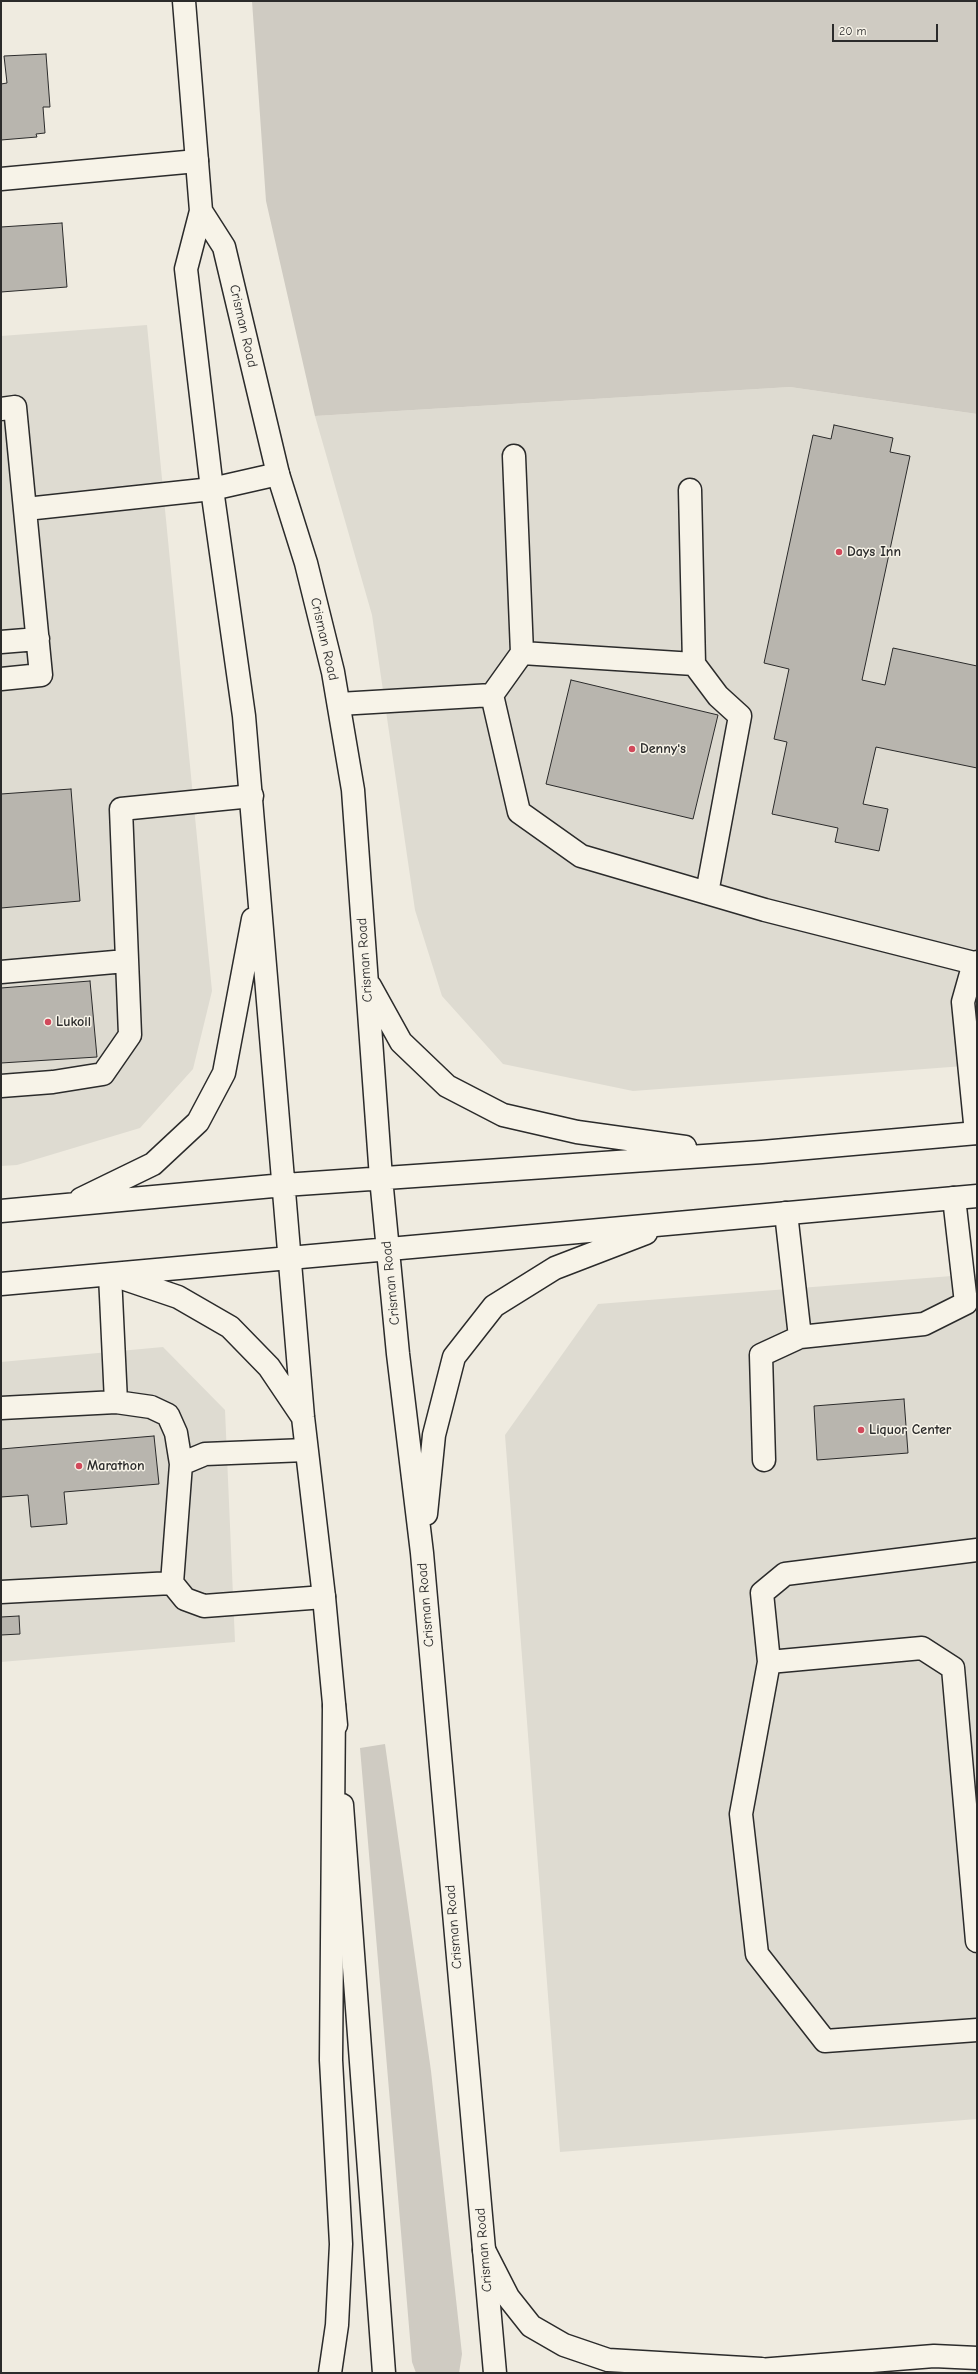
<!DOCTYPE html>
<style>
body{margin:0}
#map{position:relative;width:978px;height:2374px;overflow:hidden;background:#efebe0;font-family:"Comic Neue",sans-serif}
canvas{display:block}
.frame{position:absolute;inset:0;border:2px solid #2b2b2b;pointer-events:none}
.scale{position:absolute;left:832px;top:24px;width:106px;height:18px;box-sizing:border-box;border:2px solid #2b2b2b;border-top:0;padding-left:5px;font-size:12px;line-height:14px;white-space:nowrap;color:#2b2b2b;-webkit-text-stroke:3px #f7f3e8;paint-order:stroke}
</style>
<div id="map">
<canvas width="978" height="2374"></canvas>
<div class="frame"></div>
<div class="scale">20 m</div>
</div>
<script>
const ctx = document.querySelector('canvas').getContext('2d');
ctx.lineJoin = 'round';
function fill(path, color) {
  ctx.fillStyle = color;
  ctx.fill(path, 'evenodd');
}
function poly(rows) {
  const path = new Path2D();
  for (const r of rows) {
    path.moveTo(r[0], r[1]);
    for (let i = 2; i < r.length; i += 2) path.lineTo(r[i], r[i + 1]);
  }
  return path;
}
function trace(path, color, width, dash) {
  ctx.strokeStyle = color;
  ctx.lineWidth = width;
  ctx.lineCap = dash ? 'butt' : 'round';
  ctx.setLineDash(dash || []);
  ctx.stroke(path);
}
function label(font, color, halo, rows, align = 'center') {
  ctx.font = font + ' "Comic Neue",sans-serif';
  ctx.lineWidth = 3;
  ctx.setLineDash([]);
  ctx.textBaseline = 'middle';
  ctx.strokeStyle = halo;
  ctx.fillStyle = color;
  for (const [text, x, y, turn = 0] of rows) {
    ctx.save();
    ctx.translate(x, y);
    ctx.rotate((+turn || 0) * Math.PI / 180);
    ctx.textAlign = isNaN(turn) ? turn : align;
    if (halo) ctx.strokeText(text, 0, 0);
    ctx.fillText(text, 0, 0);
    ctx.restore();
  }
}
const built = poly([
 [147,325,212,991,193,1069,140,1128,17,1165,1,1166,1,336],
 [790,387,977,414,977,1065,633,1091,503,1064,442,996,415,910,372,615,315,416],
 [977,1274,977,2119,560,2152,505,1435,598,1304],
 [163,1347,225,1410,235,1642,1,1662,1,1362]
]);
const green = poly([
 [252,1,977,1,977,414,790,387,315,416,266,201],
 [385,1744,431,2071,462,2354,459,2373,416,2373,412,2362,360,1748]
]);
const building = poly([
 [46,54,50,107,43,107,45,133,36,134,37,137,1,140,1,84,7,83,4,56,46,54],
 [62,223,67,287,1,292,1,227,62,223],
 [834,425,893,438,890,452,910,456,862,680,885,685,893,648,977,666,977,768,876,747,863,804,888,809,879,851,835,842,838,828,772,814,787,742,774,739,789,669,764,663,813,435,831,439,834,425],
 [571,680,718,715,693,819,546,784,571,680],
 [71,789,80,901,1,908,1,794,71,789],
 [90,981,97,1057,1,1063,1,988,90,981],
 [904,1399,908,1453,817,1460,814,1406,904,1399],
 [154,1436,159,1484,64,1492,67,1524,31,1527,28,1495,1,1497,1,1449,154,1436],
 [19,1616,20,1634,1,1635,1,1617,19,1616]
]);
const minor = poly([
 [1,179,197,161],
 [1,409,15,407,41,675,1,679],
 [690,490,694,664,718,696,740,716,707,893],
 [26,509,212,489,278,474],
 [1,642,38,639],
 [522,653,694,664],
 [492,695,522,653,514,456],
 [339,704,492,695,519,812,581,856,765,910,974,963],
 [1,972,126,961],
 [1,1086,53,1082,103,1074,130,1035,121,809,252,796],
 [976,1133,963,1002,974,963,977,962],
 [954,1198,966,1303],
 [786,1213,800,1337],
 [110,1275,116,1402],
 [1,1408,116,1402,151,1407,168,1415,176,1433,181,1464],
 [306,1450,205,1454,181,1464,172,1583,185,1599,204,1606,324,1597],
 [764,1460,761,1355,800,1337,924,1324,966,1303],
 [977,1550,785,1574,762,1593,769,1662,741,1814,757,1954,825,2041,977,2030],
 [1,1592,172,1583],
 [769,1662,922,1648,953,1668,977,1941]
]);
const major = poly([
 [184,1,201,211,186,269,212,489,244,716,303,1417,324,1597,336,1725],
 [201,211,224,247,278,474,306,563,333,672,353,790,381,1178,398,1354,422,1553,495,2373],
 [370,986,401,1042,447,1086,503,1115,577,1132,685,1147],
 [81,1199,153,1164,198,1122,224,1073,253,919],
 [1,1211,284,1185,762,1152,977,1133],
 [119,1277,178,1297,230,1327,269,1367,302,1416],
 [1,1284,977,1196],
 [426,1514,434,1435,454,1357,494,1306,555,1268,646,1233],
 [342,1805,384,2373]
]);
const highway = poly([
 [484,2250,508,2297,531,2326,564,2345,608,2360,761,2369],
 [747,2371,934,2356,977,2358],
 [330,2373,337,2325,341,2244,331,2060,334,1706]
]);
const markers = [
 [839,552,4,"#d1495b"],
 [632,749,4,"#d1495b"],
 [48,1022,4,"#d1495b"],
 [861,1430,4,"#d1495b"],
 [79,1466,4,"#d1495b"]
];
const streetNames = [
 ["Crisman Road",243,326,77],
 ["Crisman Road",324,639,77],
 ["Crisman Road",365,960,-94],
 ["Crisman Road",391,1283,-96],
 ["Crisman Road",426,1605,-95],
 ["Crisman Road",454,1927,-95],
 ["Crisman Road",484,2250,-95]
];
const poiNames = [
 ["Days Inn",847,552],
 ["Denny's",640,749],
 ["Lukoil",56,1022],
 ["Liquor Center",869,1430],
 ["Marathon",87,1466]
];
fill(built, '#dedbd1');
fill(green, '#cfcbc2');
fill(building, '#b8b5ae');
trace(building, '#2b2b2b', 1);
trace(minor, '#2b2b2b', 25);
trace(major, '#2b2b2b', 25);
trace(highway, '#2b2b2b', 25);
trace(minor, '#f7f3e8', 22);
trace(major, '#f7f3e8', 22);
trace(highway, '#f7f3e8', 22);
for (const [x, y, r, color] of markers) {
  const dot = new Path2D();
  dot.arc(x, y, r, 0, 2 * Math.PI);
  ctx.fillStyle = color;
  ctx.fill(dot);
  trace(dot, '#f7f3e8', 1.5);
}
label('14px', '#2b2b2b', '#f7f3e8', streetNames);
label('bold 14px', '#2b2b2b', '#f7f3e8', poiNames, 'left');
</script>
